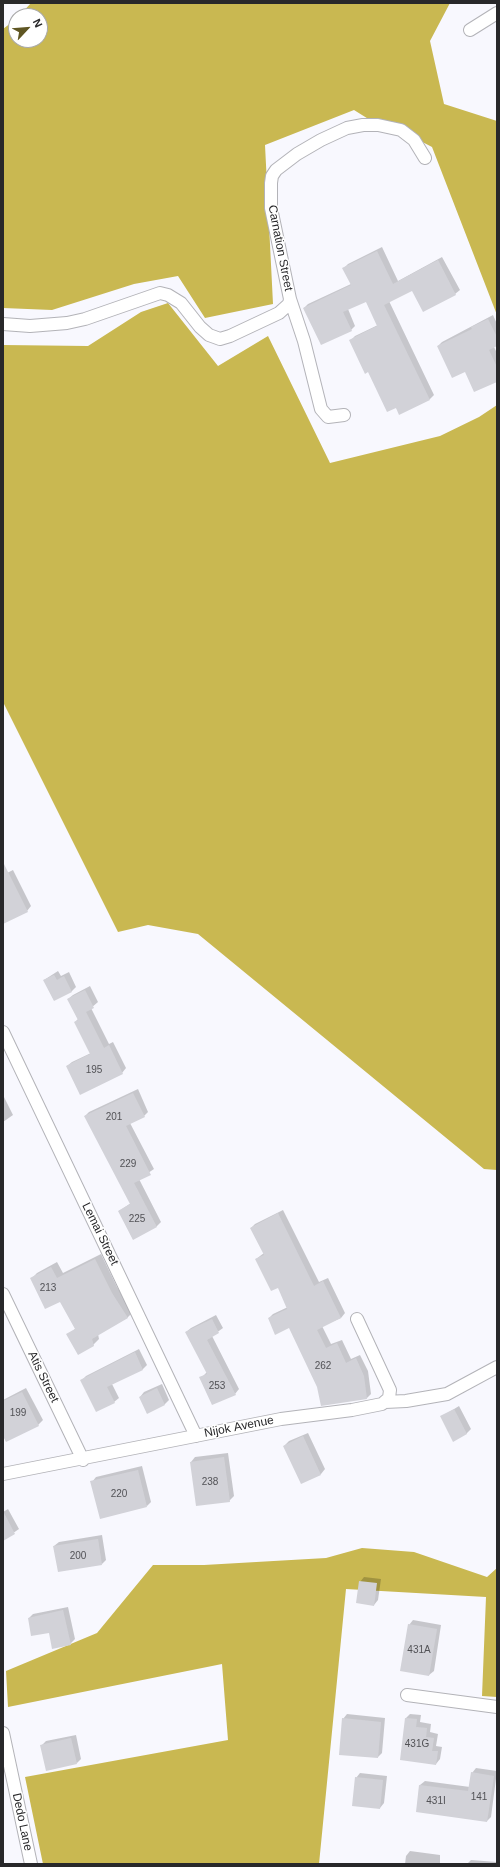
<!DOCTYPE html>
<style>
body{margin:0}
#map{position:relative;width:500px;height:1867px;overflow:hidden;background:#f8f8fe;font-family:Helvetica,sans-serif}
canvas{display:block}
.frame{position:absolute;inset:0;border:4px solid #28282a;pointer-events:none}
.north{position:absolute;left:8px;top:8px;width:40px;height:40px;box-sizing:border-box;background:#fff;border:1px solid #a9a9aa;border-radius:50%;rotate:64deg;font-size:11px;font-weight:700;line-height:16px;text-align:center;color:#28282a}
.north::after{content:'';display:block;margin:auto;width:14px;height:18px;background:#5f5623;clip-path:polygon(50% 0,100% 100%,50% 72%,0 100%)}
</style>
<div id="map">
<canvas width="500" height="1867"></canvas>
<div class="frame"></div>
<div class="north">N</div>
</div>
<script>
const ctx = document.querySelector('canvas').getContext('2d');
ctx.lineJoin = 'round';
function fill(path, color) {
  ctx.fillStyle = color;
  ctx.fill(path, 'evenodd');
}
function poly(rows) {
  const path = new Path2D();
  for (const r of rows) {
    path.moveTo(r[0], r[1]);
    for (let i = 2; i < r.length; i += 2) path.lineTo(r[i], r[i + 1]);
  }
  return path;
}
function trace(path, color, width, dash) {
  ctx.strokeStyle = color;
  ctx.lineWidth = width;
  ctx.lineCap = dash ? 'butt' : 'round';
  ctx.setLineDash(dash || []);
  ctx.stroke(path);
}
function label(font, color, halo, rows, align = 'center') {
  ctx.font = font + ' Helvetica,sans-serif';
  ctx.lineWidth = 3;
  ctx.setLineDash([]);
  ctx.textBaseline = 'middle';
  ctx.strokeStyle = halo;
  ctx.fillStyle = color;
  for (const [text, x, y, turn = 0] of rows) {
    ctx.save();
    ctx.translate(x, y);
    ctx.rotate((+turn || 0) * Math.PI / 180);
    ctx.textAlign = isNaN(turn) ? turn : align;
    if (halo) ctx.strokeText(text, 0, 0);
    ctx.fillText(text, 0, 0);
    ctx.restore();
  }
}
const forest = poly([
 [31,3,450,3,430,41,444,104,497,121,497,315,432,147,409,135,378,125,354,110,265,145,273,304,205,318,178,276,134,284,52,310,3,308,3,29,16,19,16,40,40,40,40,16,19,16],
 [168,303,218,366,268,336,330,463,440,436,479,417,497,405,497,1170,484,1169,198,934,148,925,118,932,3,702,3,345,88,346,141,312],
 [362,1548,414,1552,487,1577,497,1568,497,1697,482,1696,486,1597,346,1589,319,1864,43,1864,25,1777,228,1740,222,1664,8,1707,6,1671,97,1633,153,1565,204,1565,326,1558]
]);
const shadow = poly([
 [382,247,398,281,442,257,460,290,455,294,412,290,389,301,434,395,430,399,400,413,369,371,350,341,355,336,378,325,366,301,348,309,355,326,351,330,304,308,308,304,351,284,344,268,348,264],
 [493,315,497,324,497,345,494,347,497,353,497,381,465,371,438,346,442,342],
 [13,870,31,906,27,911,3,923,3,875],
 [58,971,61,976,69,972,76,987,72,991,54,1000,44,980],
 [90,986,98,1002,91,1008,109,1044,113,1042,126,1068,122,1073,67,1066,72,1062,91,1053,75,1022,78,1019,68,999,73,995],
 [138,1089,148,1112,144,1116,130,1123,154,1169,139,1179,161,1222,157,1226,133,1239,119,1211,131,1203,85,1116,89,1112],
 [3,1095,13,1115,3,1122],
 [283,1210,319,1282,328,1278,345,1313,341,1318,322,1326,331,1344,342,1340,351,1359,360,1355,368,1371,371,1394,367,1398,318,1386,290,1327,269,1318,273,1314,288,1307,279,1287,256,1259,264,1253,251,1228,255,1224],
 [101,1254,117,1287,133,1312,127,1318,98,1334,99,1339,93,1345,68,1335,76,1328,60,1301,31,1279,37,1273,57,1262,63,1273],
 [216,1315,223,1328,212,1336,239,1389,235,1394,201,1378,207,1372,186,1332,191,1328],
 [139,1349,147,1365,143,1369,112,1384,119,1398,114,1402,81,1381,86,1376],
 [162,1384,169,1400,165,1404,147,1413,140,1397,144,1392],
 [26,1388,43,1420,38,1425,3,1434,3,1400],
 [459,1406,471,1429,466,1434,441,1417],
 [308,1433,325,1469,321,1474,302,1482,284,1446,289,1441],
 [228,1453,234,1496,229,1501,197,1505,191,1462,195,1457],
 [142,1466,151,1502,147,1506,92,1482,96,1477],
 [8,1509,19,1529,3,1540,3,1512],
 [102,1535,106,1560,102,1564,54,1546,59,1542],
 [364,1577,381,1579,378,1600,374,1605,360,1582],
 [68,1607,75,1639,70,1644,29,1618,33,1614],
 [413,1620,441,1625,434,1671,429,1675,409,1625],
 [347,1714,385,1718,382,1753,378,1757,343,1719],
 [410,1714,421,1715,420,1722,431,1724,430,1732,438,1734,436,1746,442,1747,440,1759,436,1764,401,1759,406,1718],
 [76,1735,81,1759,77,1763,41,1746,46,1741],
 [476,1768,497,1771,491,1817,487,1821,417,1811,420,1785,425,1781,470,1787,472,1773],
 [360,1773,387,1776,384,1803,380,1808,356,1778],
 [410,1851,440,1855,440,1864,405,1864,406,1856],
 [471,1860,497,1862,497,1864,467,1864]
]);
const building = poly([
 [377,251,393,284,438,260,456,295,423,312,412,291,384,305,430,400,399,415,396,408,387,412,368,372,365,374,349,340,377,326,366,302,343,312,352,331,321,345,303,308,351,285,342,268],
 [488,319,497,337,497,346,489,350,497,367,497,382,474,392,465,372,452,378,437,346,472,329,471,327],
 [3,862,28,912,3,924],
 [54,975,57,980,64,976,72,992,54,1001,43,980],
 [85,990,94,1008,86,1012,104,1048,109,1045,123,1074,80,1095,66,1066,90,1054,74,1022,78,1020,67,999],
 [133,1093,145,1117,126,1126,151,1175,134,1183,157,1227,133,1240,118,1211,130,1204,84,1116],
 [278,1213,314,1286,323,1281,341,1318,317,1330,326,1348,337,1343,346,1363,356,1358,364,1376,367,1399,321,1406,317,1387,289,1328,275,1335,268,1318,287,1309,278,1288,271,1291,255,1259,264,1255,250,1228],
 [95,1259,112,1293,128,1318,92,1339,94,1346,78,1355,66,1334,75,1329,60,1302,45,1309,30,1278,51,1267,57,1278],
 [212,1319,219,1333,207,1340,236,1395,212,1405,199,1377,207,1374,185,1332],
 [135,1352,143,1370,107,1387,115,1403,96,1412,80,1380],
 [157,1388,165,1405,147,1414,139,1397],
 [22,1392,39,1426,6,1442,3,1436,3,1401],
 [454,1409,467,1434,453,1442,440,1416],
 [303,1436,321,1475,301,1484,283,1446],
 [224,1457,230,1502,196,1506,190,1462],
 [138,1470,147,1507,100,1519,90,1481],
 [3,1511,15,1534,3,1541],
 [98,1539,102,1565,58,1572,53,1546],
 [359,1581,377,1583,374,1606,356,1603],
 [63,1610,71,1645,52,1649,49,1633,31,1636,28,1618],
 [408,1624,437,1629,429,1676,400,1671],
 [342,1718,381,1722,378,1758,339,1755],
 [405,1718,417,1719,416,1727,427,1728,426,1737,434,1738,432,1751,438,1751,436,1765,400,1760],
 [71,1738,77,1764,46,1771,40,1745],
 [471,1772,494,1776,487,1822,416,1812,419,1785,468,1791],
 [355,1777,383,1780,380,1809,352,1806]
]);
const street = poly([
 [470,30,497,13],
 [290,299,304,341,321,409,328,417,344,415],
 [3,324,30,326,67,323,85,319,160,293,168,295,181,303,200,327,209,335,220,339,230,336,279,313,289,304,290,299,271,208,271,183,272,176,276,170,297,154,321,140,347,128,363,125,378,125,401,130,414,140,425,158],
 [3,1032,196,1436],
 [3,1294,83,1460],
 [385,1402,406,1401,447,1394,497,1367],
 [3,1474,281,1419,352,1410,382,1404,389,1398,390,1390,357,1319],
 [407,1695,497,1707],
 [3,1733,31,1864]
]);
const numberNames = [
 ["195",94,1070],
 ["201",114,1117],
 ["229",128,1164],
 ["225",137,1219],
 ["213",48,1288],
 ["262",323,1366],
 ["253",217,1386],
 ["199",18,1413],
 ["238",210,1482],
 ["220",119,1494],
 ["200",78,1556],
 ["431A",419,1650],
 ["431G",417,1744],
 ["141",479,1797],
 ["431I",436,1801]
];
const streetNames = [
 ["Carnation Street",280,248,79],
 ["Lemai Street",100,1234,64],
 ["Atis Street",43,1377,64],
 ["Nijok Avenue",239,1427,-11],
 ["Dedo Lane",22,1822,78]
];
fill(forest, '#c9b851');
fill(shadow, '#0003');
fill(building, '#d2d2d8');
trace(street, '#b3b3b8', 14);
trace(street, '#fff', 12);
label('10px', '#525256', null, numberNames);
label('12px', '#28282a', '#fff', streetNames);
</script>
